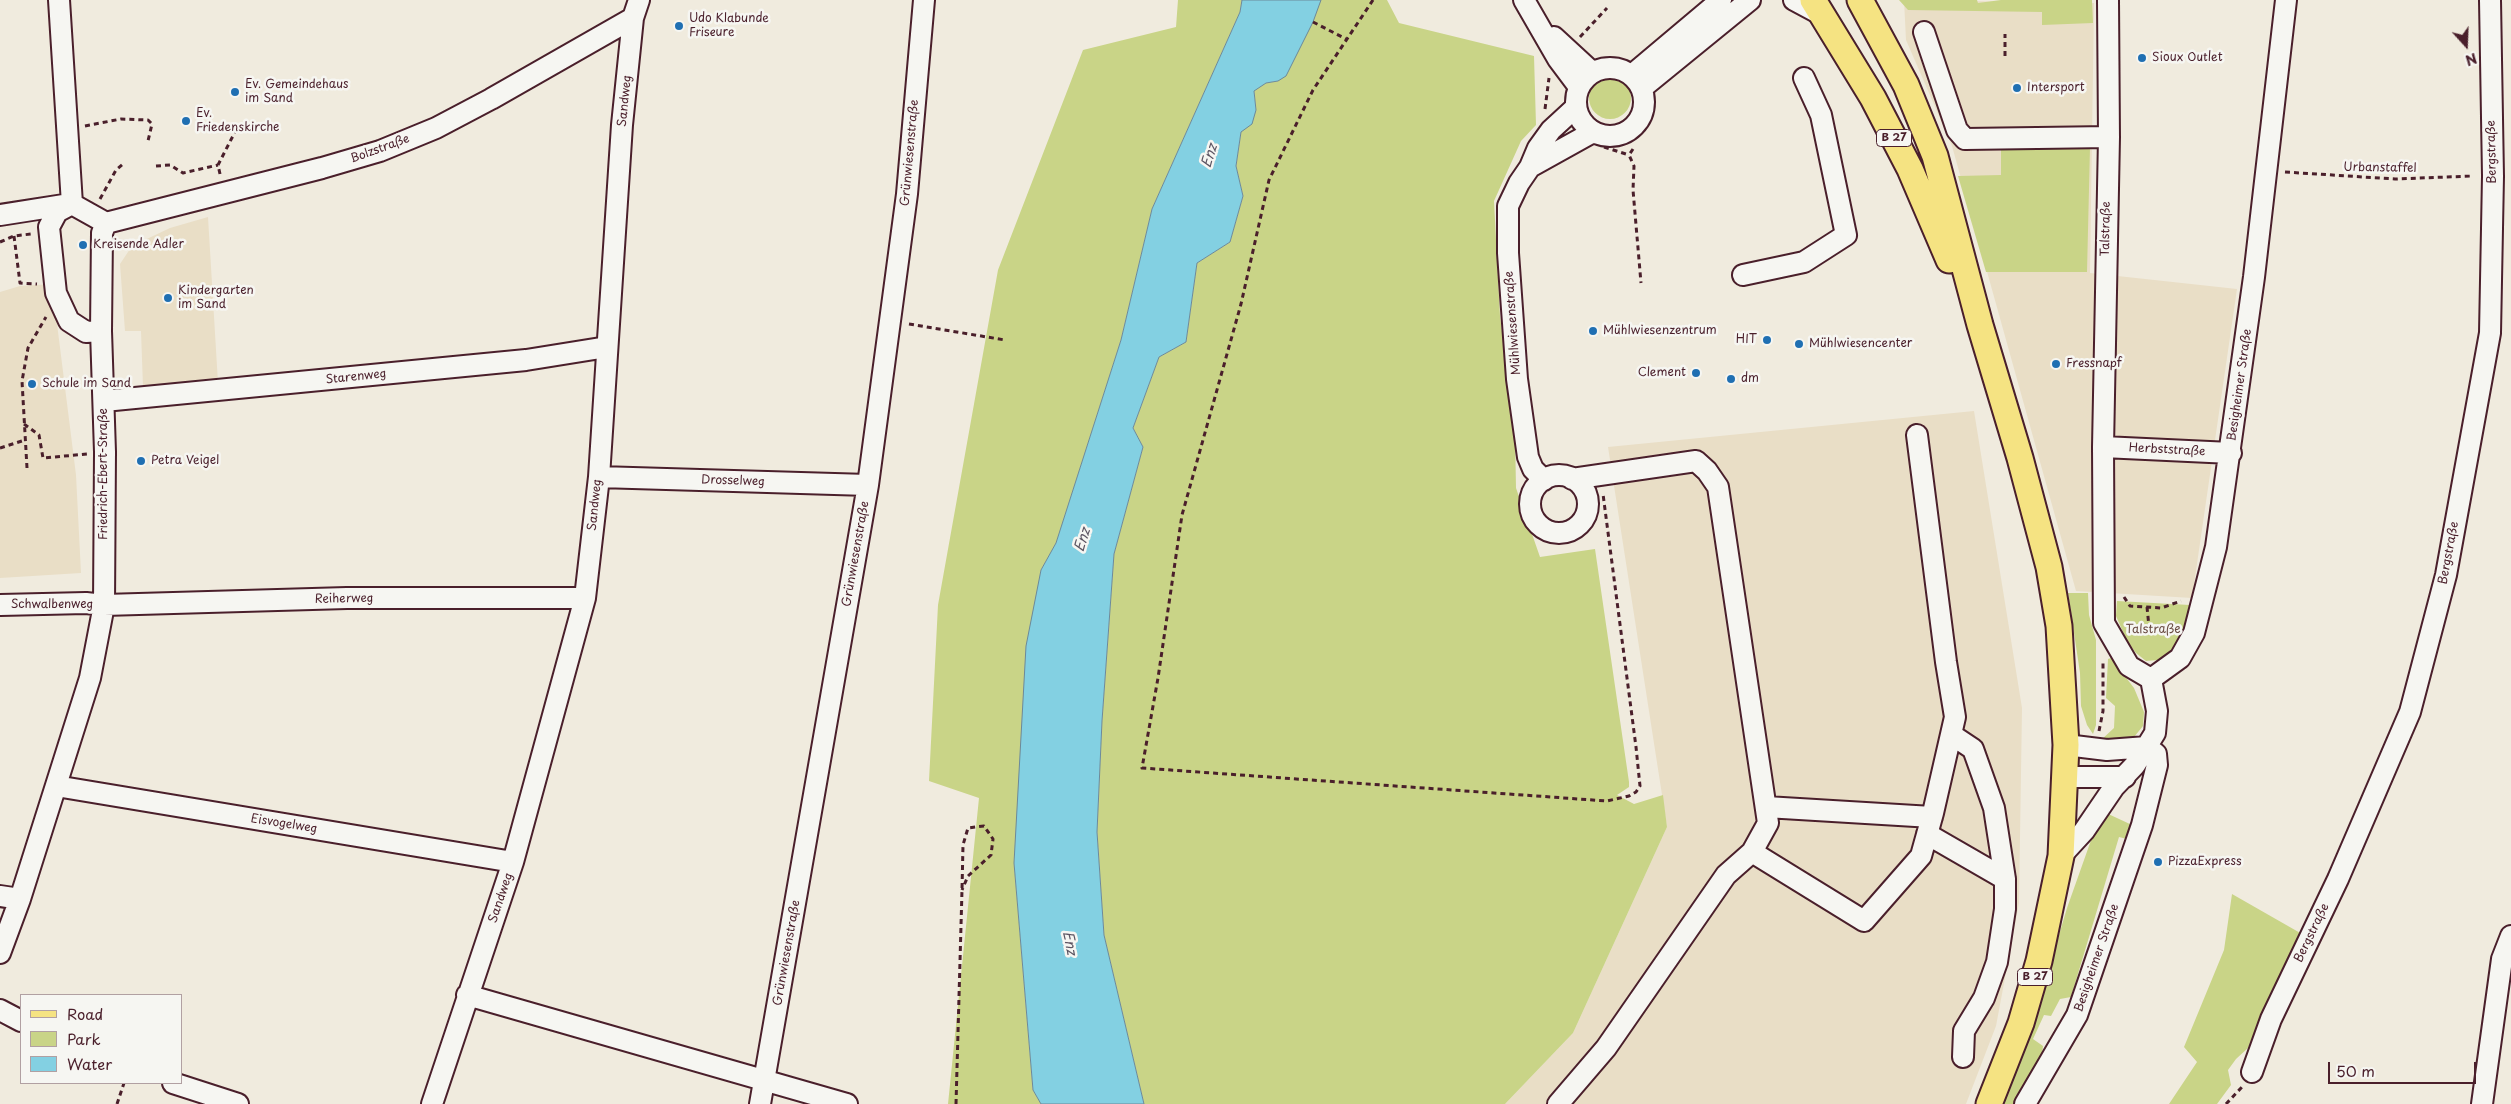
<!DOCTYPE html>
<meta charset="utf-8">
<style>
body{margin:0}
#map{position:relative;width:2511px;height:1104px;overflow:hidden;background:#f0ebde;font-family:"Playpen Sans",sans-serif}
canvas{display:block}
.legend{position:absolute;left:20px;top:994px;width:162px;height:90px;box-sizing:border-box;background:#f6f6f2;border:1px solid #b1a0a2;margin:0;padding:6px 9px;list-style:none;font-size:15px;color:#4a1f2b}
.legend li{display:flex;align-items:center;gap:10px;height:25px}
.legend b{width:25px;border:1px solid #b1a0a2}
.north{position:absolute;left:2441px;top:20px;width:50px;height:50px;-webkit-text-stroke:4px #f6f6f2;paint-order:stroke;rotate:160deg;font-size:14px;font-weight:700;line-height:20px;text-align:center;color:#4a1f2b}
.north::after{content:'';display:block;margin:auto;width:18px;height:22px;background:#4a1f2b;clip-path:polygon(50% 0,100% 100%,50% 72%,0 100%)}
.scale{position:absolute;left:2328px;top:1062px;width:148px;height:22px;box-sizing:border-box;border:2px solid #4a1f2b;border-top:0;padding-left:6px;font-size:15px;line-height:18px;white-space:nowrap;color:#4a1f2b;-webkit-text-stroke:4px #f6f6f2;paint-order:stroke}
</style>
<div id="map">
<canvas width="2511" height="1104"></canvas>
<ul class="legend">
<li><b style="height:6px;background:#f5e382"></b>Road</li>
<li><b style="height:14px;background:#c9d487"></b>Park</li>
<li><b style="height:14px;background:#83d0e2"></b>Water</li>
</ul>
<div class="north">N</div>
<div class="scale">50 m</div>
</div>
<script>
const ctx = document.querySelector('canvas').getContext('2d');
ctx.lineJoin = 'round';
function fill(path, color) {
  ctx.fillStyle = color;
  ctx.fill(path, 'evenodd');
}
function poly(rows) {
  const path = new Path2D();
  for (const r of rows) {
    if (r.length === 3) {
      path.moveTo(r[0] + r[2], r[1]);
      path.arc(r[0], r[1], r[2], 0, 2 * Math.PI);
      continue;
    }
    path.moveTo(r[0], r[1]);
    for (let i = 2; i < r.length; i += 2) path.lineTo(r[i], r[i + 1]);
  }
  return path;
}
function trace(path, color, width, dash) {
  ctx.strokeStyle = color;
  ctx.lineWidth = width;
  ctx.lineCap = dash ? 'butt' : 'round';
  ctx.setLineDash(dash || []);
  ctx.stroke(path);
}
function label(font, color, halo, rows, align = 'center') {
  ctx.font = font + ' "Playpen Sans",sans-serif';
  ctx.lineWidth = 5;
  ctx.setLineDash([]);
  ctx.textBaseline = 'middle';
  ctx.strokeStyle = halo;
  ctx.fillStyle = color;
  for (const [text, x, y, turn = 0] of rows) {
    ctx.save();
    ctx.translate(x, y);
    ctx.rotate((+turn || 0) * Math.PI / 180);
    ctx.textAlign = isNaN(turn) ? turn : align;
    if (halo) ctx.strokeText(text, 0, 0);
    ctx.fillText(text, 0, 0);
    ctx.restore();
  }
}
const built = poly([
 [1904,0,2094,3,2090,273,2237,289,2192,598,2076,591,1952,146,1906,40],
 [208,217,218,383,143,387,141,331,125,331,120,264,132,246,170,228],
 [52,284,76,475,81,573,0,578,0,292,20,286],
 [1974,411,2022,708,2019,903,1996,1026,1966,1104,1505,1104,1573,1033,1667,827,1608,447]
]);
const green = poly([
 [1178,0,1242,0,1240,12,1152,209,1121,340,1056,544,1041,570,1014,863,1033,1090,1041,1104,948,1104,979,798,929,781,938,605,998,270,1083,50,1176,27],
 [1319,0,1387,0,1399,23,1534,56,1536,125,1521,141,1494,201,1500,316,1515,434,1516,488,1540,557,1595,549,1629,782,1629,787,1617,795,1634,804,1663,795,1667,827,1573,1033,1505,1104,1144,1104,1104,935,1097,831,1102,721,1114,554,1143,447,1133,428,1159,357,1186,342,1197,263,1230,242,1243,196,1236,166,1241,132,1256,110,1254,90,1266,83,1278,81],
 [1899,0,1977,0,1978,3,2001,0,2092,0,2093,23,2042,25,2042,12,1908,10],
 [1610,98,21],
 [2090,147,2087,272,1986,272,1958,176,2001,175,2001,148],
 [2068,593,2088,593,2089,615,2096,640,2096,725,2093,734,2087,725,2081,706,2080,673],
 [2117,601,2190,605,2188,628,2169,653,2158,660,2146,661,2136,653,2127,641,2116,616],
 [2111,658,2134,688,2144,712,2143,726,2134,737,2123,742,2101,740,2114,728,2115,706,2106,698,2108,659],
 [2104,812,2132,825,2127,839,2119,837,2071,997,2060,999,2051,1016,2044,1015,2033,1039,2043,1046,2042,1054,2015,1104,1999,1104,2048,972,2067,908,2095,829],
 [2232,894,2302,934,2276,983,2248,1048,2236,1059,2228,1070,2231,1085,2217,1104,2169,1104,2197,1062,2184,1047,2224,950]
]);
const water = poly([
 [1242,0,1321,0,1313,22,1286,76,1278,81,1266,83,1254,91,1256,110,1252,124,1241,132,1236,166,1243,196,1230,242,1197,263,1186,342,1159,357,1133,428,1143,447,1114,554,1102,721,1097,832,1104,935,1144,1104,1041,1104,1033,1090,1014,863,1026,646,1041,570,1056,543,1121,340,1152,209,1240,12,1242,0]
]);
const path = poly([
 [1373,0,1313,90,1269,180,1241,304,1182,515,1158,678,1142,768,1607,801,1629,796,1636,792,1640,786,1636,747,1603,494],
 [1313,22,1348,40],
 [1580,37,1607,8],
 [2005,56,2005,34],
 [1545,109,1549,78],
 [85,126,121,119,148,120,152,124,148,141],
 [1604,147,1629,155],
 [1633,149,1629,155,1634,166,1633,190,1641,283],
 [156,166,170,165,183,173,218,165],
 [2285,172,2395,179,2473,176],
 [220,174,218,165,236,130,235,125],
 [100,199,116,170,123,164],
 [14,236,20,283,37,284],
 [0,242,14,236,31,234],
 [909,324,1005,340],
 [24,424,39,435,43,458,87,454],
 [0,448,25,440],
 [27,468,22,381,28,348,46,317],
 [2124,597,2130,606,2161,608,2181,601],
 [2147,607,2149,627],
 [2099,731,2103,711,2103,662],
 [117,1104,124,1083],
 [956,1104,962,890,963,845,968,828,984,826,993,839,991,855,968,876,962,890],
 [2226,1104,2242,1087]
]);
const minor = poly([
 [59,0,72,204],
 [1524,0,1558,59,1579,87],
 [1794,0,1822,15],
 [2108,0,2109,137,2103,447,2104,623,2129,666,2151,679],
 [1924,32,1957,130,1965,139,2109,137],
 [1554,37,1592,72],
 [1610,102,34],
 [1632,75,1721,0],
 [1642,88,1750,0],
 [1530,167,1593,132],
 [72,204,57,212,49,227,56,293,69,321,86,332,101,331],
 [72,204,106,223],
 [0,215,70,204],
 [106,223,322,168,380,151,436,128,491,99,633,18],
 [1743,275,1804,262,1846,235,1821,115,1804,78],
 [104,401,526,360,607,347],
 [2103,447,2231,453],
 [1559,504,29],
 [599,477,868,485],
 [1572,479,1696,461,1707,471,1718,487,1768,823,1752,852,1864,921,1921,856,1933,813,1955,717,1946,662,1917,435],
 [1544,480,1533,469,1528,457,1517,379,1508,253,1508,206,1519,183,1530,167,1538,148,1551,130,1576,107],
 [0,605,86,603,104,605,347,598,585,598],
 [2151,679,2180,658,2194,633,2216,547,2254,277,2286,0],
 [1952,735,1973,749,1994,808,2005,879],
 [2066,777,2125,777],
 [56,786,513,862],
 [1766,807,1932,817],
 [1927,834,2005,879,2005,909,1997,962,1984,998,1964,1031,1963,1057],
 [2061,856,2084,831,2114,787,2135,765,2155,733,2157,711,2151,679],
 [0,896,20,899],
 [0,953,20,899,90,678,104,605,105,452,101,331,102,233,106,223],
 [467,995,847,1104],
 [0,1010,21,1021],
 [2252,1072,2271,1019,2338,879,2410,712,2446,575,2490,333,2493,176,2490,0],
 [173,1083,238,1104],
 [432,1104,513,862,585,598,599,477,622,125,633,18,639,0],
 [760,1104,868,485,907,194,924,0],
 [1558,1104,1606,1048,1726,875,1752,852],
 [2025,1104,2077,1015,2142,825,2157,765,2156,754,2147,747,2107,750,2066,745],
 [2482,1104,2502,959,2511,936]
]);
const major = poly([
 [1813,0,1873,98,1910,169,1949,260],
 [1860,0,1906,85,1935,156,1980,325,2020,458,2049,567,2059,626,2066,745,2061,856,2039,961,2021,1023,1989,1104]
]);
const markers = [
 [679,26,5,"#1f6fb2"],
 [2142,58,5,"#1f6fb2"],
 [2017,88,5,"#1f6fb2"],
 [235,92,5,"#1f6fb2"],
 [186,121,5,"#1f6fb2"],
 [83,245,5,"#1f6fb2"],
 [168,298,5,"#1f6fb2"],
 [1593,331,5,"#1f6fb2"],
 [1767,340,5,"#1f6fb2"],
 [1799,344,5,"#1f6fb2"],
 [2056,364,5,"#1f6fb2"],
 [1696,373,5,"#1f6fb2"],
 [1731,379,5,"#1f6fb2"],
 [32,384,5,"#1f6fb2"],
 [141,461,5,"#1f6fb2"],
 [2158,862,5,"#1f6fb2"]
];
const shields = [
 [1894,138,35],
 [2035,977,35]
];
const shieldNames = [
 ["B 27",1894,138],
 ["B 27",2035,977]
];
const poiNames = [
 ["Udo Klabunde",689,19],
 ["Friseure",689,33],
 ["Sioux Outlet",2152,58],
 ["Ev. Gemeindehaus",245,85],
 ["im Sand",245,99],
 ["Intersport",2027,88],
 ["Ev.",196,114],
 ["Friedenskirche",196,128],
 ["Kreisende Adler",93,245],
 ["Kindergarten",178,291],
 ["im Sand",178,305],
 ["Mühlwiesenzentrum",1603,331],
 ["HIT",1757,340,"right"],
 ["Mühlwiesencenter",1809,344],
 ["Fressnapf",2066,364],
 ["Clement",1686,373,"right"],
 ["dm",1741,379],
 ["Schule im Sand",42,384],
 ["Petra Veigel",151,461],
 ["PizzaExpress",2168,862]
];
const streetNames = [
 ["Sandweg",625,101,-84],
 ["Bolzstraße",380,149,-20],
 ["Bergstraße",2492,152,-91],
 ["Grünwiesenstraße",910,153,-85],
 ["Urbanstaffel",2380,168,1],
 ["Talstraße",2106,229,-89],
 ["Mühlwiesenstraße",1513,323,-94],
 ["Starenweg",356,377,-6],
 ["Besigheimer Straße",2240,385,-82],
 ["Herbststraße",2167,450,3],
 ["Friedrich-Ebert-Straße",104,474,-90],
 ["Drosselweg",733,481,2],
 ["Sandweg",595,505,-84],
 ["Bergstraße",2449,553,-79],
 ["Grünwiesenstraße",856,554,-80],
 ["Reiherweg",344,599,-1],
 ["Schwalbenweg",52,605],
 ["Eisvogelweg",284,824,9],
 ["Sandweg",501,898,-71],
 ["Bergstraße",2312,933,-64],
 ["Grünwiesenstraße",787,953,-80],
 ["Besigheimer Straße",2097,958,-71]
];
const parkNames = [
 ["Talstraße",2153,630]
];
const waterNames = [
 ["Enz",1210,156,-72],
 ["Enz",1083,540,-72],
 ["Enz",1069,943,79]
];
fill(built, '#e9dec6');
fill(green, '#c9d487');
fill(water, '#83d0e2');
trace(water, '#6c8999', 1);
trace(minor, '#4a1f2b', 24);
trace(major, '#4a1f2b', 29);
trace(path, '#4a1f2b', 3, [5, 4]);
trace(minor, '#f6f6f2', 20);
trace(major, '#f5e382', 25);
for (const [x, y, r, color] of markers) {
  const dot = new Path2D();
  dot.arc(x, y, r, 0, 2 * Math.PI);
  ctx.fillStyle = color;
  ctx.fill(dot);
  trace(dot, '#f6f6f2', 2);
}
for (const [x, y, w] of shields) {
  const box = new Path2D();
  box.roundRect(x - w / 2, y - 8.5, w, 17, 4);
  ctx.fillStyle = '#f6f6f2';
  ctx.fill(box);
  trace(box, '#4a1f2b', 1);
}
label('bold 11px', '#4a1f2b', null, shieldNames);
label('12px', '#4a1f2b', '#f6f6f2', poiNames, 'left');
label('12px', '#4a1f2b', '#f6f6f2', streetNames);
label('12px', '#6a4c42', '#f6f6f2', parkNames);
label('italic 14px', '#5b5462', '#f6f6f2', waterNames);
</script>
